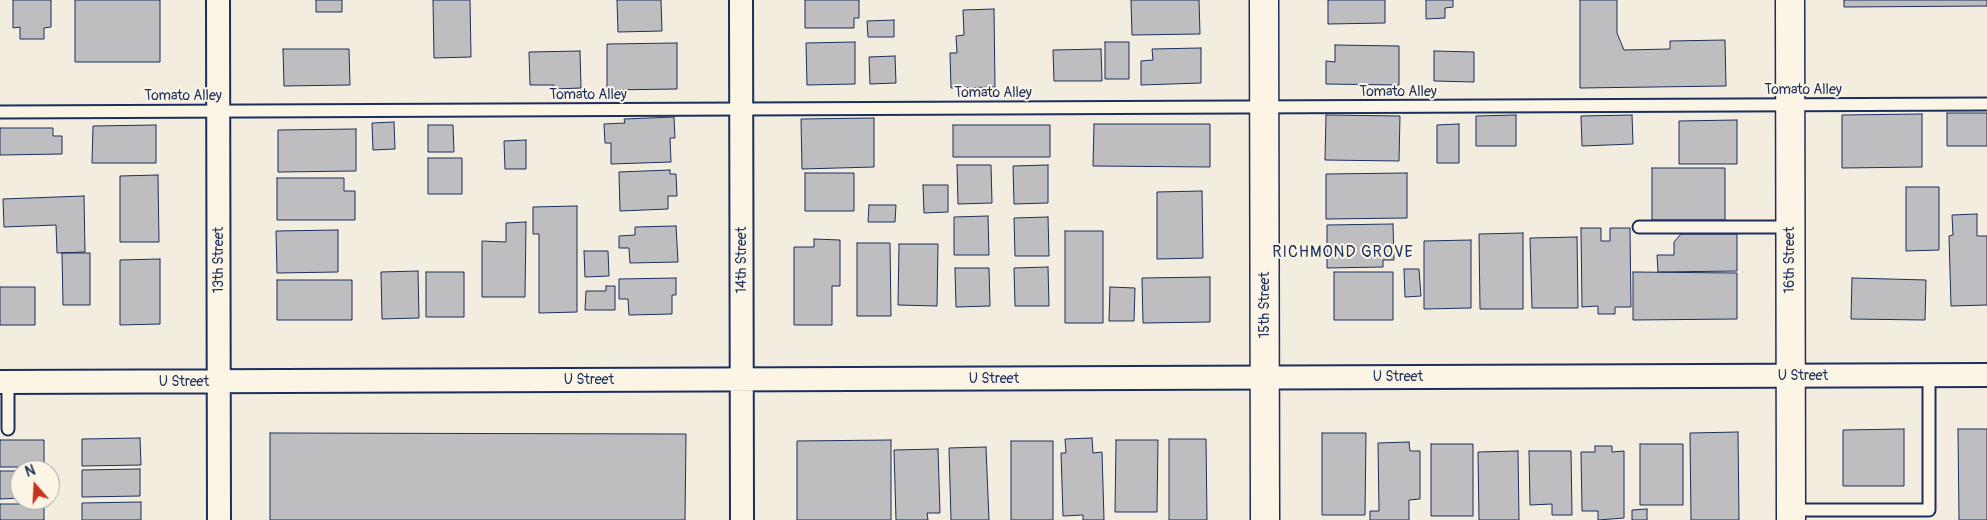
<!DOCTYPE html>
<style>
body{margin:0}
#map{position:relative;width:1987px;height:520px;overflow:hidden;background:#f3ede0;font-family:Pangolin,sans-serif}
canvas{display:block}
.north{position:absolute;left:10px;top:460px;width:50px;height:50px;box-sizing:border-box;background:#fcf5e5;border:1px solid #a2a6af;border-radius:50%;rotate:341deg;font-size:14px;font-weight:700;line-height:20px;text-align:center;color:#1b2f5e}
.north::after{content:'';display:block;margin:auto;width:18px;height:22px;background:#c8321e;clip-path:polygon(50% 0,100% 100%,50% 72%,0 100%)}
</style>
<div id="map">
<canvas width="1987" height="520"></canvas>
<div class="north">N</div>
</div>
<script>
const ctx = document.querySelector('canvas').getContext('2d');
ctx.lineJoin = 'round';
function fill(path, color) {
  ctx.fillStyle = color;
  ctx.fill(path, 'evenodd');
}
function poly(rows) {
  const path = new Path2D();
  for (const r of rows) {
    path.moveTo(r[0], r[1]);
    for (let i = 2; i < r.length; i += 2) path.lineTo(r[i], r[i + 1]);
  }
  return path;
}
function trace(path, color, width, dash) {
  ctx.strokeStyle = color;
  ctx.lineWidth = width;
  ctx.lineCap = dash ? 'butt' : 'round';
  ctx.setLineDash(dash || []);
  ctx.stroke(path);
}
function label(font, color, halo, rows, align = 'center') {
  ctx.font = font + ' Pangolin,sans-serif';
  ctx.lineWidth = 4;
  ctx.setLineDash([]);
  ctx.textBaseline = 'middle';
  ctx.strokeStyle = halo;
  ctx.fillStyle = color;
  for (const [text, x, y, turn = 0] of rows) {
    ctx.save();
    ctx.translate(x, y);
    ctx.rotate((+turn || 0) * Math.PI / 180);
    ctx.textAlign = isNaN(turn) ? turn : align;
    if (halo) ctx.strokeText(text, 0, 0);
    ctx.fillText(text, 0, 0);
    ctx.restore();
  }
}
const building = poly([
 [13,0,51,0,51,27,44,28,44,39,20,39,20,27,13,28,13,0],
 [75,0,160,0,160,62,75,62,75,0],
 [316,0,342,0,342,12,316,12,316,0],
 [433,0,470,0,471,57,434,58,433,0],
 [617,0,661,0,662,31,618,32,617,0],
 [805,0,859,0,859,18,854,18,854,28,805,28,805,0],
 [1131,0,1199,0,1200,34,1132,35,1131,0],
 [1328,0,1385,0,1385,23,1328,24,1328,0],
 [1426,0,1453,0,1453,7,1445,8,1445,18,1426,19,1426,0],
 [1580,0,1617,0,1617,33,1624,50,1670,49,1670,41,1725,40,1726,86,1580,88,1580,0],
 [1844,0,1987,0,1987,6,1844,7,1844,0],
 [994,9,995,87,951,88,950,53,957,53,956,36,964,35,963,10,994,9],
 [894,20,894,37,868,37,867,21,894,20],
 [855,42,855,84,807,85,806,43,855,42],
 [1105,42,1129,42,1129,79,1105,79,1105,42],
 [677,43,677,89,607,90,607,44,677,43],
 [1335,45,1399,46,1399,85,1326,84,1326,61,1335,62,1335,45],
 [1201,48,1201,83,1141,85,1141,61,1153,60,1152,49,1201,48],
 [283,49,349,49,350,85,284,86,283,49],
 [1101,49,1102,81,1054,81,1053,50,1101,49],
 [580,51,581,88,554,89,554,85,530,85,529,52,580,51],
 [1434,51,1474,52,1474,82,1434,81,1434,51],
 [895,56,896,83,870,84,869,57,895,56],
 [1947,113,1987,113,1987,146,1947,146,1947,113],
 [1922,114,1922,167,1842,168,1842,115,1922,114],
 [1326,115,1400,116,1399,161,1325,160,1326,115],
 [1516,115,1516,146,1476,146,1476,116,1516,115],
 [1632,115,1633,144,1582,146,1581,116,1632,115],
 [674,117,675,138,670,138,671,162,611,164,611,143,605,143,604,124,625,123,624,119,674,117],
 [874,118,874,167,802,169,801,119,874,118],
 [1737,120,1737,164,1679,164,1679,121,1737,120],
 [394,122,395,149,373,150,372,123,394,122],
 [1094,124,1210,124,1210,167,1093,166,1094,124],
 [1459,124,1459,163,1437,163,1437,125,1459,124],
 [156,125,156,163,92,163,93,126,156,125],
 [428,125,453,125,454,152,428,152,428,125],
 [953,125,1050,125,1050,157,953,157,953,125],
 [0,128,53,128,53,136,62,136,62,154,0,155,0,128],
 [356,129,356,171,278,172,278,130,356,129],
 [526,140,526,169,505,169,504,141,526,140],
 [428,158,462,158,462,194,428,194,428,158],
 [957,165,991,165,992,203,958,204,957,165],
 [1048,165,1048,203,1014,204,1013,166,1048,165],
 [1652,168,1725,168,1725,220,1652,220,1652,168],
 [670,170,670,174,676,174,677,196,668,196,668,209,620,211,619,172,670,170],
 [805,173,854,173,854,211,805,211,805,173],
 [1407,173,1407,218,1326,219,1326,174,1407,173],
 [158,175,159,242,120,242,120,176,158,175],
 [277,178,344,178,344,191,355,191,355,220,277,220,277,178],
 [923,185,948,185,948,212,924,213,923,185],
 [1906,187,1939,187,1939,250,1906,251,1906,187],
 [1202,191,1203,258,1157,259,1157,192,1202,191],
 [84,196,85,252,57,253,56,225,4,227,3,199,84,196],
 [869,205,896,205,895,222,868,222,869,205],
 [577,206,577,312,539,313,539,234,533,234,533,207,577,206],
 [1977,214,1977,236,1987,236,1987,305,1951,306,1949,236,1953,235,1952,215,1977,214],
 [988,216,989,255,954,255,954,217,988,216],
 [1048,217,1049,256,1015,256,1014,218,1048,217],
 [526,222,525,297,482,297,482,241,506,242,506,223,526,222],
 [1393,224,1394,260,1383,260,1383,267,1327,268,1327,225,1393,224],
 [676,226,678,262,630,263,629,248,619,248,619,236,635,235,635,227,676,226],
 [1581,228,1601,228,1601,241,1610,241,1610,228,1630,228,1631,307,1615,307,1615,314,1598,314,1598,306,1582,307,1581,228],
 [338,230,338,272,277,273,276,231,338,230],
 [1065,231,1103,231,1103,323,1065,323,1065,231],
 [1523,233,1523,309,1480,309,1479,234,1523,233],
 [1681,234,1737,234,1737,271,1658,272,1657,255,1674,255,1674,242,1681,234],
 [1577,237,1578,308,1532,308,1530,238,1577,237],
 [814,239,840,240,840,286,832,286,832,325,794,325,794,247,814,247,814,239],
 [1471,240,1471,308,1424,309,1424,241,1471,240],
 [857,243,890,243,891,316,857,316,857,243],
 [899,244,938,244,937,306,898,305,899,244],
 [584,251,608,251,609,276,585,277,584,251],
 [62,253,90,253,90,305,63,305,62,253],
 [160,259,160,324,120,325,120,260,160,259],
 [1048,267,1049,306,1015,306,1014,268,1048,267],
 [955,268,989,268,990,306,956,307,955,268],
 [1404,269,1419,269,1421,296,1405,297,1404,269],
 [418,271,419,318,382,319,381,272,418,271],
 [426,272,464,272,464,317,426,317,426,272],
 [1334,272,1393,272,1393,320,1334,320,1334,272],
 [1633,272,1737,273,1737,319,1633,320,1633,272],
 [1210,277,1210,322,1143,323,1142,278,1210,277],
 [676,278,676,295,672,295,672,314,629,315,628,299,619,299,619,279,676,278],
 [1852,278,1926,280,1925,320,1851,319,1852,278],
 [277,280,352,280,352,320,277,320,277,280],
 [606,286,615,286,615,310,585,310,586,291,606,291,606,286],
 [0,287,35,287,35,325,0,325,0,287],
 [1110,287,1135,288,1134,321,1109,321,1110,287],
 [1904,429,1904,486,1843,486,1843,430,1904,429],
 [1958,429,1987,429,1987,520,1959,520,1958,429],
 [1738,432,1739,520,1691,520,1690,433,1738,432],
 [270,433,686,434,685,520,270,520,270,433],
 [1322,433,1366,433,1365,515,1322,515,1322,433],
 [140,438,141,465,82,466,82,439,140,438],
 [1092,438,1093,453,1102,452,1104,520,1083,520,1083,515,1063,516,1061,453,1066,453,1065,439,1092,438],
 [1169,439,1206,439,1207,520,1169,520,1169,439],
 [0,440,44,440,44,467,0,467,0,440],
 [891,440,891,520,797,520,797,441,891,440],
 [1116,440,1158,440,1157,512,1115,512,1116,440],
 [1011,441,1053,441,1053,520,1011,520,1011,441],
 [1409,442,1410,451,1420,451,1420,499,1409,500,1409,520,1370,520,1370,511,1379,511,1378,443,1409,442],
 [1431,444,1473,444,1473,516,1431,516,1431,444],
 [1640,444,1683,444,1683,505,1640,505,1640,444],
 [1595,446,1612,446,1612,452,1624,451,1624,518,1598,520,1598,511,1582,511,1581,452,1595,452,1595,446],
 [986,447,989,520,951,520,949,448,986,447],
 [938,449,940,513,927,513,928,520,896,520,894,450,938,449],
 [1518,451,1519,520,1479,520,1478,452,1518,451],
 [1529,451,1571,451,1572,515,1552,515,1552,504,1530,505,1529,451],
 [140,469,140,496,82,497,82,470,140,469],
 [0,471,20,471,20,498,0,499,0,471],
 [141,502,141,520,82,520,82,503,141,502],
 [0,504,44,504,44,520,0,520,0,504],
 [1647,509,1647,520,1632,520,1632,510,1647,509]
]);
const lane = poly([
 [0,112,1987,104],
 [1639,227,1790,227],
 [8,382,8,429],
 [1791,510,1929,510,1929,375]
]);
const street = poly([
 [218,0,219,520],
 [741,0,742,520],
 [0,382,1987,375]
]);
const primary = poly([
 [1264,0,1265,520],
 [1790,0,1791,520]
]);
const streetNames = [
 ["Tomato Alley",1803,90],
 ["Tomato Alley",1398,92],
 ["Tomato Alley",993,93],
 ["Tomato Alley",588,95],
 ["Tomato Alley",183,96],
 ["13th Street",219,260,-90],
 ["14th Street",742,260,-90],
 ["16th Street",1790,260,-90],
 ["15th Street",1265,305,-90],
 ["U Street",1803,376],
 ["U Street",1398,377],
 ["U Street",994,379],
 ["U Street",589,380],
 ["U Street",184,382]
];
const quarterNames = [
 ["RICHMOND GROVE",1343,253]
];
fill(building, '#bebec0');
trace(building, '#1b2f5e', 1);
trace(lane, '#1b2f5e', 15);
trace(street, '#1b2f5e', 26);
trace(primary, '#1b2f5e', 31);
trace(lane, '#fcf5e5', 11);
trace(street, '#fcf5e5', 22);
trace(primary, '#fcf5e5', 28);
label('14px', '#1b2f5e', '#fcf5e5', streetNames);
ctx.letterSpacing = '1px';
label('16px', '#1b2f5e', '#fcf5e5', quarterNames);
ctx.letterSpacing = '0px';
</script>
